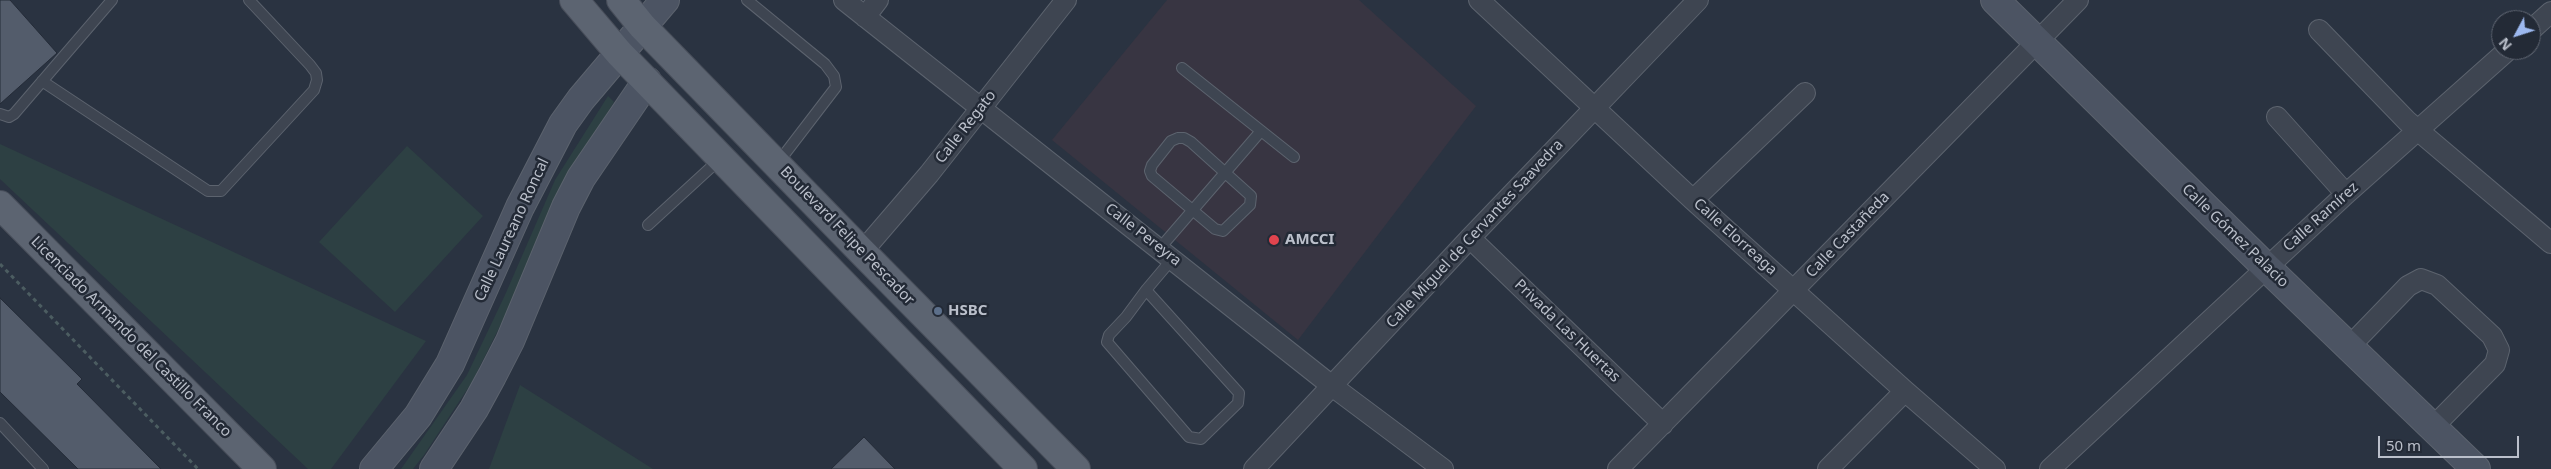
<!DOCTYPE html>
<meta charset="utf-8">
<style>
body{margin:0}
#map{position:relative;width:2551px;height:469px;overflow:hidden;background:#2a3341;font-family:"Noto Sans",sans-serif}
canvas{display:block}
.north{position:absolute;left:2491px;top:10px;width:50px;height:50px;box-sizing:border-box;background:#232a36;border:1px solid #606672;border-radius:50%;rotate:230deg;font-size:14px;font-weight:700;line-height:20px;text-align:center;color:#bbc0cb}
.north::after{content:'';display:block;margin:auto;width:18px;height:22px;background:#9cb8ef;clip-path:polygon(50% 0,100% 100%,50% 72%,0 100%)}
.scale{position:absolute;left:2378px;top:436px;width:141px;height:22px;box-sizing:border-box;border:2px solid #bbc0cb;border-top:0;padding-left:6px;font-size:15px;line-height:18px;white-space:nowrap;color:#bbc0cb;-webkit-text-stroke:4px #232a36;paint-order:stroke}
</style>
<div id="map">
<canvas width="2551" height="469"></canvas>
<div class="north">N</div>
<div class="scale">50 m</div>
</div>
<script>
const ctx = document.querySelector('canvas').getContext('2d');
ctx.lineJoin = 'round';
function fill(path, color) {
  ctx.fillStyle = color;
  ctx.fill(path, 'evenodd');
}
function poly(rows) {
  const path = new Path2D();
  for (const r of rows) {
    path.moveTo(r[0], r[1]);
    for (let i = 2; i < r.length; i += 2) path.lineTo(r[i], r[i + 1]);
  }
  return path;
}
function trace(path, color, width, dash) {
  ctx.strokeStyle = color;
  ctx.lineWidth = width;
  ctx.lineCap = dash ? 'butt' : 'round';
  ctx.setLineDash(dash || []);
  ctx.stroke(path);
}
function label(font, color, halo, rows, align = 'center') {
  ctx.font = font + ' "Noto Sans",sans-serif';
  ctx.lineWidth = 5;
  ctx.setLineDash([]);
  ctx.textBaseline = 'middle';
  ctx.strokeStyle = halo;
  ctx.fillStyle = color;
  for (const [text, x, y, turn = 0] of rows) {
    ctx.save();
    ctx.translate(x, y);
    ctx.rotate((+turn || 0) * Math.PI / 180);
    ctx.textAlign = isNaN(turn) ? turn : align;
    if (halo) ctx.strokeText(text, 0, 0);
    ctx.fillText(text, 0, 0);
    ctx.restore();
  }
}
const medical = poly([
 [1167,0,1359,0,1476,106,1298,340,1052,140]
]);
const green = poly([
 [608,96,614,102,565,182,514,298,472,382,424,455,413,469,401,469,467,375,505,295,555,180],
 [0,144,426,341,331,469,308,469,0,179],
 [407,146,483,216,395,312,319,242],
 [520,385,653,469,489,469]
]);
const building = poly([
 [0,0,10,0,57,53,0,104,0,0],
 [0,298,82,379,77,384,161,469,78,469,0,392,0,298],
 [864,437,895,469,831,469,864,437]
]);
const path = poly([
 [0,264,198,469]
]);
const lane = poly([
 [747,0,825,64,834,76,836,87,777,164],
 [1182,68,1294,157],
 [42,81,208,191,221,191,314,90,317,80,316,73,310,65,249,0],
 [0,114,9,117,14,114,112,0],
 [1178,138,1184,138,1191,142,1251,196,1250,205,1223,231,1215,229,1152,176,1150,171,1152,165,1171,141,1178,138],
 [648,225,720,159],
 [1160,248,1261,131],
 [1146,290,1239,393,1238,403,1201,439,1189,437,1107,342,1109,335,1126,317,1146,290,1173,258],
 [0,423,43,469]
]);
const street = poly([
 [844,0,1332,386,1443,469],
 [1479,0,1693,200,1905,391,1995,469],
 [865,17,878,0],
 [2319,30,2407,121,2551,243],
 [2531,30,2551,12],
 [2277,117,2346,194],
 [1693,200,1805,93],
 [1470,238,1663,424],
 [862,252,929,174,1066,0],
 [2349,347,2408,286,2421,279,2437,285,2492,336,2499,350,2495,364,2433,427],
 [1254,469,1470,238,1698,0],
 [1618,469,2078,0],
 [1828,469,1905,391],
 [2050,469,2346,194,2508,50]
]);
const secondary = poly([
 [1995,0,2266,267,2476,469],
 [374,469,418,416,450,364,520,207,563,124,581,99,665,0],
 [434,469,474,409,492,376,510,341,566,207,581,178,647,81]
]);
const primary = poly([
 [574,0,619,53,1023,469],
 [621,0,642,26,862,252,1076,469],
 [0,205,262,469]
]);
const markers = [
 [1274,240,6,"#e0444e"],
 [938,311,5,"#5c6f8a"]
];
const streetNames = [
 ["Calle Regato",966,127,-52],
 ["Calle Ramírez",2321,217,-42],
 ["Calle Laureano Roncal",512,230,-65],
 ["Calle Miguel de Cervantes Saavedra",1475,234,-47],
 ["Calle Pereyra",1143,235,38],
 ["Calle Castañeda",1848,235,-46],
 ["Boulevard Felipe Pescador",847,236,46],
 ["Calle Gómez Palacio",2235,236,44],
 ["Calle Elorreaga",1735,237,42],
 ["Privada Las Huertas",1567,331,44],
 ["Licenciado Armando del Castillo Franco",131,337,45]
];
const poiNames = [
 ["AMCCI",1285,240],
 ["HSBC",948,311]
];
fill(medical, '#383542');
fill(green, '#2d4043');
fill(building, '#535c6b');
trace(building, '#252c38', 1);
trace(lane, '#5c636e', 12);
trace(street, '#5c636e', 22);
trace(secondary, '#5c636e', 30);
trace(primary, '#484e5a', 30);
trace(path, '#4c5d61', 3, [4, 4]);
trace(lane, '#3e4551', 10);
trace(street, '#3e4551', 20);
trace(secondary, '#4c5463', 28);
trace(primary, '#5c6471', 28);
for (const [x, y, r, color] of markers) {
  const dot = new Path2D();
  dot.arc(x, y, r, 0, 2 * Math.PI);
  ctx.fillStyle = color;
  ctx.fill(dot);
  trace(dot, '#232a36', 2);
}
label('15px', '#bbc0cb', '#232a36', streetNames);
label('bold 15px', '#bbc0cb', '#232a36', poiNames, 'left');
</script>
